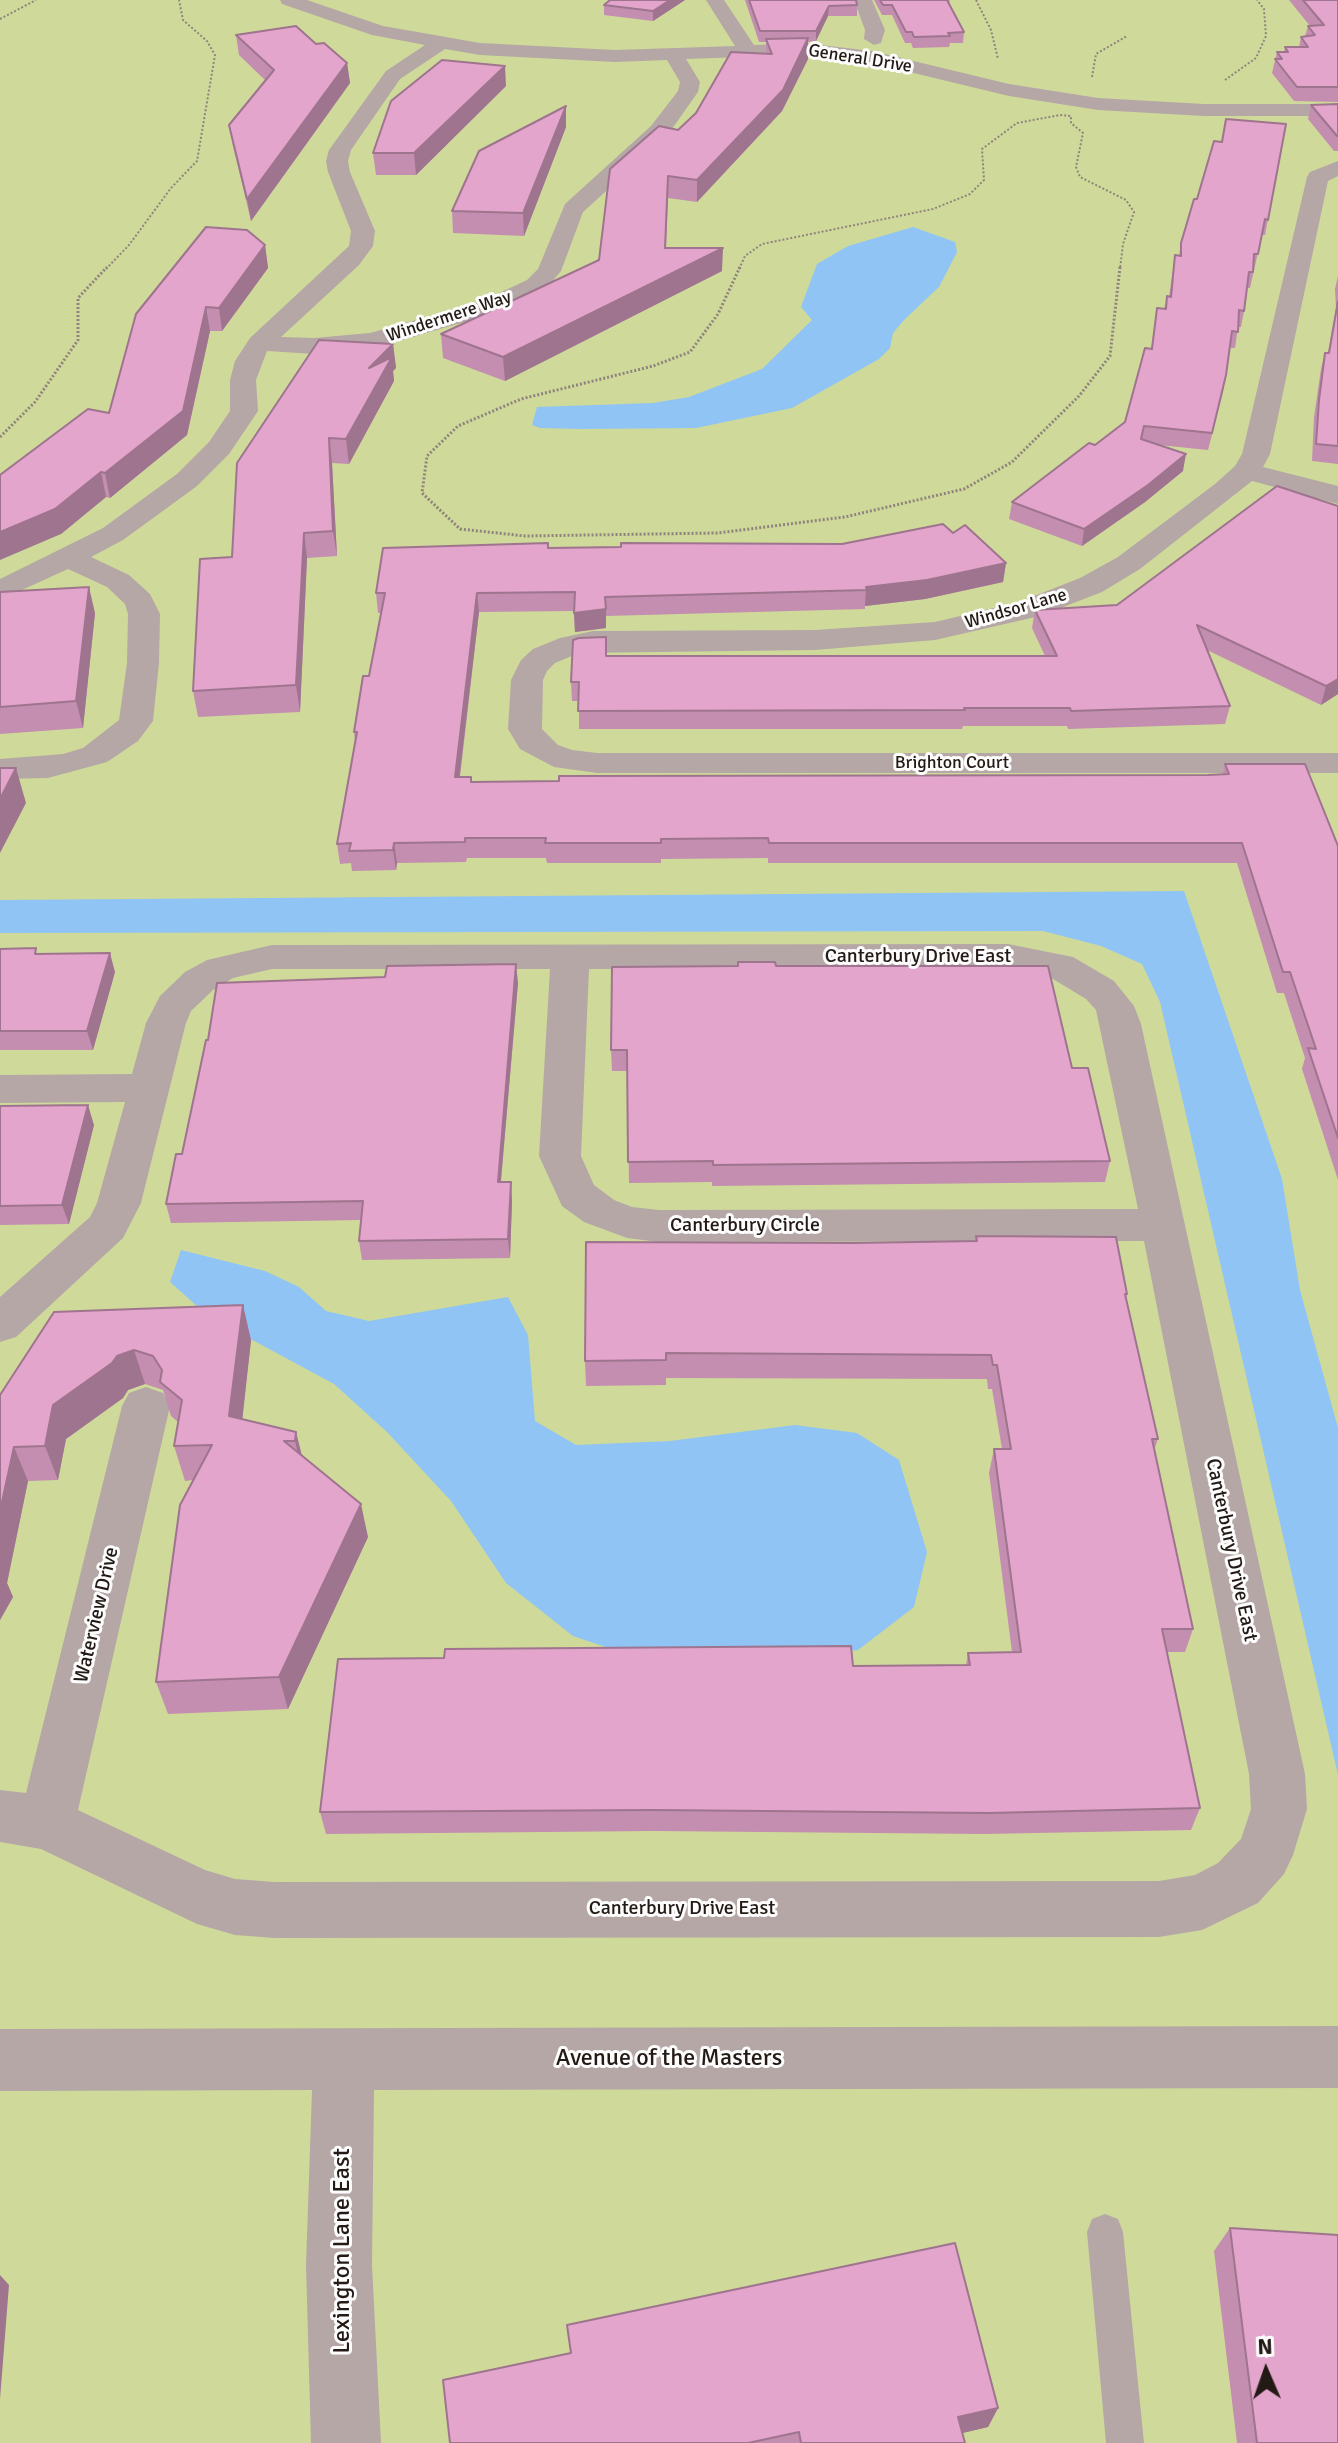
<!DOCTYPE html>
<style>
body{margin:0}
#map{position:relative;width:1338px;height:2443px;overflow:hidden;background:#fcebe4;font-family:Signika,sans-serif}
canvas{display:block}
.north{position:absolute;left:1226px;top:2331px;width:80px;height:80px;-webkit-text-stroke:6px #fcfcfc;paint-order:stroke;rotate:358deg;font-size:22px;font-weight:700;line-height:32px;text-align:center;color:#231915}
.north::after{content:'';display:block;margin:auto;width:28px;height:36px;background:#231915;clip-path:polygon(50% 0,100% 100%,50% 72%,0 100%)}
</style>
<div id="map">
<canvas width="1338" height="2443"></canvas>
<div class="north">N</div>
</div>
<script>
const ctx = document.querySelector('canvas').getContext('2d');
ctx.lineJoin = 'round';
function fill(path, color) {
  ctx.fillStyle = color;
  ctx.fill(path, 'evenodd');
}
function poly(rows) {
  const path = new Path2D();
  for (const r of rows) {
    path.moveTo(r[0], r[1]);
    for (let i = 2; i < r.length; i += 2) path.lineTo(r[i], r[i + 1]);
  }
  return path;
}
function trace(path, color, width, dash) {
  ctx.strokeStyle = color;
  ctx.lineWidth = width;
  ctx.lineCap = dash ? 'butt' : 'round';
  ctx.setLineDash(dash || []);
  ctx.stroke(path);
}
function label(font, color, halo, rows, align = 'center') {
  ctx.font = font + ' Signika,sans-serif';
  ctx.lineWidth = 6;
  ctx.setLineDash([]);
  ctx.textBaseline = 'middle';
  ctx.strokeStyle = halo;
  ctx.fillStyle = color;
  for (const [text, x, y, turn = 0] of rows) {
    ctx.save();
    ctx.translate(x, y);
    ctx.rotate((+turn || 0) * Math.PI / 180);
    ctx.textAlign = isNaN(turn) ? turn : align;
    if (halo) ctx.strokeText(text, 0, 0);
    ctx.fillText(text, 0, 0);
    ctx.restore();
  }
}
const green = poly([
 [0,0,1338,0,1338,2443,0,2443]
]);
const water = poly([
 [913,227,955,242,957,252,939,287,904,320,893,333,890,348,879,359,792,408,696,428,579,429,540,428,532,425,537,407,653,403,689,397,762,369,812,320,801,307,817,264,848,246],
 [1184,891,1282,1179,1300,1290,1338,1428,1338,1775,1160,1002,1142,964,1101,946,1043,931,0,933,0,900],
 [181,1250,265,1271,299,1287,326,1311,369,1321,508,1297,528,1335,535,1421,576,1445,670,1441,795,1425,857,1433,899,1460,927,1552,914,1607,858,1650,749,1659,650,1662,573,1636,506,1583,451,1501,387,1432,334,1384,208,1316,170,1282]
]);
const pathFar1 = poly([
 [976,0,991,30,998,59],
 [0,19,36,0],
 [1092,77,1096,54,1127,36],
 [1225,80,1256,58,1266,36,1264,9,1257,0],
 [106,269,129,245,171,188,197,161,215,55,207,41,183,20,179,0],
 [739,269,745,256,762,244,933,209,970,194,984,180,982,149,1017,123,1060,115,1071,116,1071,123,1083,133,1076,167,1080,177,1126,200,1134,212,1123,244,1120,269]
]);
const path = poly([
 [740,267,718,314,690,352,653,366,521,399,458,426,427,456,422,493,460,529,525,536,717,533,845,517,964,489,1012,462,1079,396,1110,356,1120,267],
 [0,437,35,402,78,340,78,298,107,267]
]);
const lane = poly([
 [1105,2214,1118,2219,1123,2232,1144,2443,1106,2443,1087,2232,1092,2219,1105,2214]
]);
const street = poly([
 [280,0,307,0,383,26,480,43,615,50,735,46,706,0,724,0,754,45,803,43,872,51,1009,84,1098,98,1204,104,1338,104,1338,116,1204,116,1098,110,1009,96,872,63,803,55,686,59,700,82,698,92,667,136,583,212,561,271,545,290,498,312,372,349,314,354,267,351,256,380,258,411,229,454,197,486,123,540,91,557,129,575,150,594,160,614,159,663,153,721,138,741,107,762,48,778,0,779,0,759,63,754,83,748,119,720,127,663,128,614,125,604,107,587,68,569,0,600,0,579,103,528,177,474,209,442,230,411,230,380,235,361,250,338,349,246,351,231,328,172,326,161,329,150,386,71,425,45,372,35,282,4,280,0],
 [445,49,480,55,615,62,667,60,680,82,678,91,651,126,565,204,538,269,527,280,480,302,370,333,314,338,281,337,359,265,373,246,375,231,350,172,348,161,351,150,400,79,445,49],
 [854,0,872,0,885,30,881,43,874,45,864,39,865,30,854,0],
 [1338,161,1338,176,1328,181,1270,454,1263,467,1338,486,1338,504,1252,481,1140,569,1102,592,1040,616,935,640,815,650,579,653,555,663,547,671,543,680,542,729,558,745,572,750,597,753,1338,753,1338,773,597,773,554,767,520,749,508,729,511,680,521,660,533,649,560,638,593,631,815,630,935,622,1019,602,1080,578,1118,557,1215,484,1235,466,1242,454,1307,177,1310,172,1338,161],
 [1008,944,1073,957,1114,981,1134,1006,1141,1024,1305,1774,1307,1809,1293,1855,1284,1874,1258,1903,1202,1930,1159,1937,275,1938,235,1935,197,1924,41,1849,0,1842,0,1790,26,1793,122,1406,129,1393,146,1387,163,1393,170,1406,78,1810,205,1870,235,1879,275,1882,1159,1881,1195,1875,1218,1863,1241,1839,1251,1809,1249,1774,1144,1241,659,1242,627,1238,584,1222,562,1206,539,1156,550,969,272,969,233,978,213,990,191,1011,186,1023,141,1203,123,1238,16,1337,0,1342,0,1297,90,1217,97,1203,125,1102,0,1103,0,1075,132,1074,146,1023,160,996,185,972,207,960,272,945,1008,944],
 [1008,968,1048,976,1086,999,1096,1010,1138,1209,659,1210,632,1207,614,1200,594,1185,581,1156,589,969,1008,968],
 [1338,2026,1338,2088,374,2090,372,2265,381,2443,311,2443,306,2265,312,2090,0,2091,0,2029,1338,2026]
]);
const wall = poly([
 [610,0,685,0,653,21,604,15,604,5],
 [745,0,856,0,857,5,857,16,828,16,816,41,808,42,808,59,782,111,697,202,668,198,666,248,722,271,505,381,443,358,441,334,599,260,678,130,766,54,766,42,759,42],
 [874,0,950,0,949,3,964,32,963,43,950,43,949,47,913,48,911,43,905,43,892,15,882,15],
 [1289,0,1338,0,1338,102,1294,101,1272,73,1277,52,1284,52,1285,47,1299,47,1301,37,1305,36,1308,26,1310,26],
 [236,35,316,44,347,63,350,83,251,221,233,146,229,125,266,81,239,55],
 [506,86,416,175,376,175,373,153],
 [1338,104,1338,151,1334,151,1308,119,1311,105],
 [1226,119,1286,124,1265,235,1262,235,1250,288,1247,288,1244,311,1241,327,1238,327,1235,348,1230,348,1223,392,1208,450,1159,445,1183,471,1145,502,1082,546,1009,519,1012,502,1095,445,1125,422,1151,349,1157,308,1164,309,1167,296,1169,297,1175,255,1179,256,1181,243,1197,199,1222,142],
 [566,127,524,236,453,233,452,211],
 [265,245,268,268,222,331,210,331,187,435,110,498,106,497,61,534,109,413,136,314],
 [1338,276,1338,464,1312,461,1314,417,1321,369,1325,353,1328,353,1336,308,1335,289],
 [393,344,396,368,393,371,394,381,349,464,332,463,337,556,307,558,300,712,198,717,193,691,232,557],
 [1277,486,1338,694,1321,705,1207,650,1230,706,1225,724,1068,729,1067,726,963,726,962,729,579,729,579,701,572,701,571,682,1045,656,1032,628,1035,610,1117,605],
 [953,533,1006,563,1003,582,925,599,865,606,865,609,606,616,606,628,575,632,574,611,479,612,460,777,471,777,472,782,1208,775,1223,774,1225,764,1338,846,1338,1180,1302,1069,1305,1058,1284,993,1277,993,1237,863,768,863,768,858,661,859,661,863,547,863,546,858,467,858,466,862,397,863,396,870,352,871,351,863,340,864,337,844,355,742,354,732,369,676,381,613,378,613,376,593,548,548,842,544],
 [0,592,95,613,83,728,0,734],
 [0,949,38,953,115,972,93,1050,0,1050],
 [776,966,1072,1068,1110,1161,1105,1182,712,1186,712,1182,629,1183,627,1071,612,1071,611,1050],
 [518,983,501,1182,512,1201,510,1258,362,1260,359,1241,361,1220,171,1223,166,1204],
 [0,1106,94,1125,69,1224,0,1225],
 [976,1236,1127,1294,1126,1299,1158,1439,1154,1450,1193,1629,1185,1652,1167,1652,1200,1808,1191,1830,984,1834,653,1831,326,1834,320,1812,853,1666,966,1665,968,1653,1012,1652,989,1473,994,1449,1002,1449,992,1389,988,1389,987,1379,666,1378,666,1385,586,1386,585,1361,853,1243,975,1241],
 [54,1312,251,1340,242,1419,296,1432,302,1455,368,1537,288,1709,168,1714,156,1682,193,1480,185,1481,174,1446,178,1422,171,1416,163,1390,145,1384,128,1390,123,1398,66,1439,58,1480,28,1481,7,1583,13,1597,0,1620,0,1395],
 [1230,2228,1338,2443,1237,2443,1214,2251],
 [571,2353,998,2408,988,2427,962,2433,965,2443,450,2443]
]);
const shadedWall = poly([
 [670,0,685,0,653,21,653,11],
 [829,6,828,16,816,41,816,31],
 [808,38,808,59,782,111,697,202,697,180],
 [347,63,350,83,251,221,247,199],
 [505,66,506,86,416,175,414,153],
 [566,106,566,127,524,236,523,213],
 [265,245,268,268,222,331,219,308],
 [723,248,722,271,505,381,503,357],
 [206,307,210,331,187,435,110,498,105,473],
 [393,344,396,368,393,371,394,381,349,464,346,439,369,368],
 [329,438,332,463,337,556,333,531],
 [1186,454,1183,471,1145,502,1082,546,1084,529],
 [101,472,106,497,61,534,0,560,0,532],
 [304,533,307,558,300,712,296,685],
 [1006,563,1003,582,925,599,865,606,866,587],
 [89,587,95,613,83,728,76,701],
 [477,593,479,612,457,797,455,777],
 [606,609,606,628,575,632,574,613],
 [1338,679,1338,694,1321,705,1326,686],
 [16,768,26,803,0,853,0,799],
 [394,843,397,863,396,870,393,850],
 [110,953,115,972,93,1050,87,1031],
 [516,964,518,983,499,1201,498,1182],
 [88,1105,94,1125,69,1224,62,1205],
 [511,1182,512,1201,510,1258,508,1239],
 [243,1305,251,1340,239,1450,229,1416],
 [134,1350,145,1384,128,1390,123,1398,66,1439,58,1480,45,1446,53,1405,117,1356],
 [296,1432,304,1466,303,1475,295,1441],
 [14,1447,28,1481,7,1583,13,1597,0,1620,0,1511],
 [361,1504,368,1537,288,1709,279,1677],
 [0,2275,9,2285,0,2399],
 [998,2408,988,2427,950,2436,958,2417]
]);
const building = poly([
 [610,0,670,0,653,11,604,5,610,0],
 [749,0,856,0,857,5,829,6,816,31,760,31,749,0],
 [880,0,947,0,964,32,948,33,950,36,914,37,912,32,906,32,892,5,883,5,880,0],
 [1303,0,1338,0,1338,87,1297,87,1275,59,1282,59,1277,52,1288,52,1285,47,1308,47,1301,37,1315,35,1308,26,1324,25,1303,0],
 [296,26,316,44,324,43,347,63,247,199,229,125,274,70,236,35,296,26],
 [808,38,783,90,697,180,668,176,665,248,723,248,503,357,441,334,599,260,610,169,659,126,678,130,696,113,731,52,772,54,766,39,808,38],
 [442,60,505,66,414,153,373,153,391,101,442,60],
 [1338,104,1338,136,1337,136,1311,105,1338,104],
 [566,106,523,213,452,211,479,151,566,106],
 [1226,119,1286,124,1268,220,1265,219,1258,254,1254,254,1253,272,1249,272,1244,311,1239,310,1238,332,1232,331,1226,375,1212,433,1144,426,1141,439,1186,454,1148,485,1084,529,1012,502,1089,443,1095,445,1125,422,1145,348,1152,349,1157,308,1166,309,1167,296,1171,297,1175,255,1181,256,1181,243,1194,199,1197,199,1214,141,1222,142,1226,119],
 [206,227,247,230,265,245,219,308,206,307,183,411,105,473,101,472,55,509,0,532,0,475,88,409,109,413,136,314,206,227],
 [1338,301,1338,446,1316,444,1319,400,1325,353,1329,353,1338,301],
 [319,340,393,344,369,368,392,357,346,439,329,438,333,531,304,533,296,685,193,691,200,559,232,557,237,463,319,340],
 [1277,486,1338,506,1338,679,1326,686,1197,625,1230,706,1071,711,1070,708,964,708,965,710,578,711,579,682,571,682,573,640,579,638,606,637,606,656,1057,656,1035,610,1117,605,1277,486],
 [943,524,953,533,965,525,1006,563,927,580,866,587,867,590,605,597,606,609,574,613,575,592,477,593,455,777,471,777,471,782,559,781,559,776,1208,775,1229,774,1225,764,1305,764,1338,846,1338,1138,1308,1048,1316,1049,1290,972,1283,972,1242,843,769,843,768,838,661,839,661,843,545,843,546,838,465,838,465,842,394,843,393,850,349,851,351,843,337,844,357,732,354,732,363,676,369,676,385,593,376,593,383,548,548,543,548,548,621,547,621,543,842,544,943,524],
 [89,587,76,701,0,707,0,592,89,587],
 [0,768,16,768,0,799,0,768],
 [36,948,35,954,110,953,87,1031,0,1031,0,949,36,948],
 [738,962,775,962,776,966,1048,966,1072,1068,1088,1068,1110,1161,713,1165,713,1161,628,1162,627,1050,611,1050,612,967,738,966,738,962],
 [516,964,498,1182,511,1182,508,1239,359,1241,363,1201,166,1204,176,1154,182,1154,206,1040,208,1040,217,983,385,977,387,966,516,964],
 [88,1105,62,1205,0,1206,0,1106,88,1105],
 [976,1236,1116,1237,1127,1294,1125,1294,1158,1439,1152,1439,1193,1629,1162,1629,1200,1808,989,1813,653,1810,320,1812,338,1659,444,1658,445,1649,851,1646,853,1666,970,1665,968,1653,1021,1652,994,1449,1011,1449,997,1365,993,1365,991,1355,666,1353,666,1360,585,1361,586,1242,853,1243,977,1241,976,1236],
 [243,1305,229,1416,296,1432,295,1441,284,1441,361,1504,279,1677,156,1682,180,1505,212,1445,174,1446,182,1400,160,1382,162,1370,153,1356,134,1350,117,1356,112,1363,53,1405,45,1446,14,1447,0,1511,0,1395,54,1312,243,1305],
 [1230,2228,1338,2235,1338,2443,1257,2443,1230,2228],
 [955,2243,998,2408,958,2417,965,2443,801,2443,799,2432,748,2443,450,2443,443,2380,571,2353,567,2325,955,2243]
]);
const farStreetnames = [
 ["General Drive",860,59,9],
 ["Windermere Way",449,317,-18],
 ["Windsor Lane",1016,609,-16],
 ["Brighton Court",952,763]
];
const streetNames = [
 ["Canterbury Drive East",918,957],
 ["Canterbury Circle",745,1226],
 ["Canterbury Drive East",1231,1550,78],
 ["Waterview Drive",97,1615,-77],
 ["Canterbury Drive East",682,1909]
];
const nearStreetnames = [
 ["Avenue of the Masters",669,2059],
 ["Lexington Lane East",343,2251,-90]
];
fill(green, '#cfda9a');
fill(water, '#8fc4f4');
trace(pathFar1, '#90837d', 2, [2, 2]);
trace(path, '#90837d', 3, [2, 2]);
fill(lane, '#b4a7a6');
fill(street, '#b4a7a6');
fill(wall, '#c38eaf');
fill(shadedWall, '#9f748e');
fill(building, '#e3a5cb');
trace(building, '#9f748e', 2);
label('18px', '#231915', '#fcfcfc', farStreetnames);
label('20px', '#231915', '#fcfcfc', streetNames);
label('24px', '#231915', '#fcfcfc', nearStreetnames);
</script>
